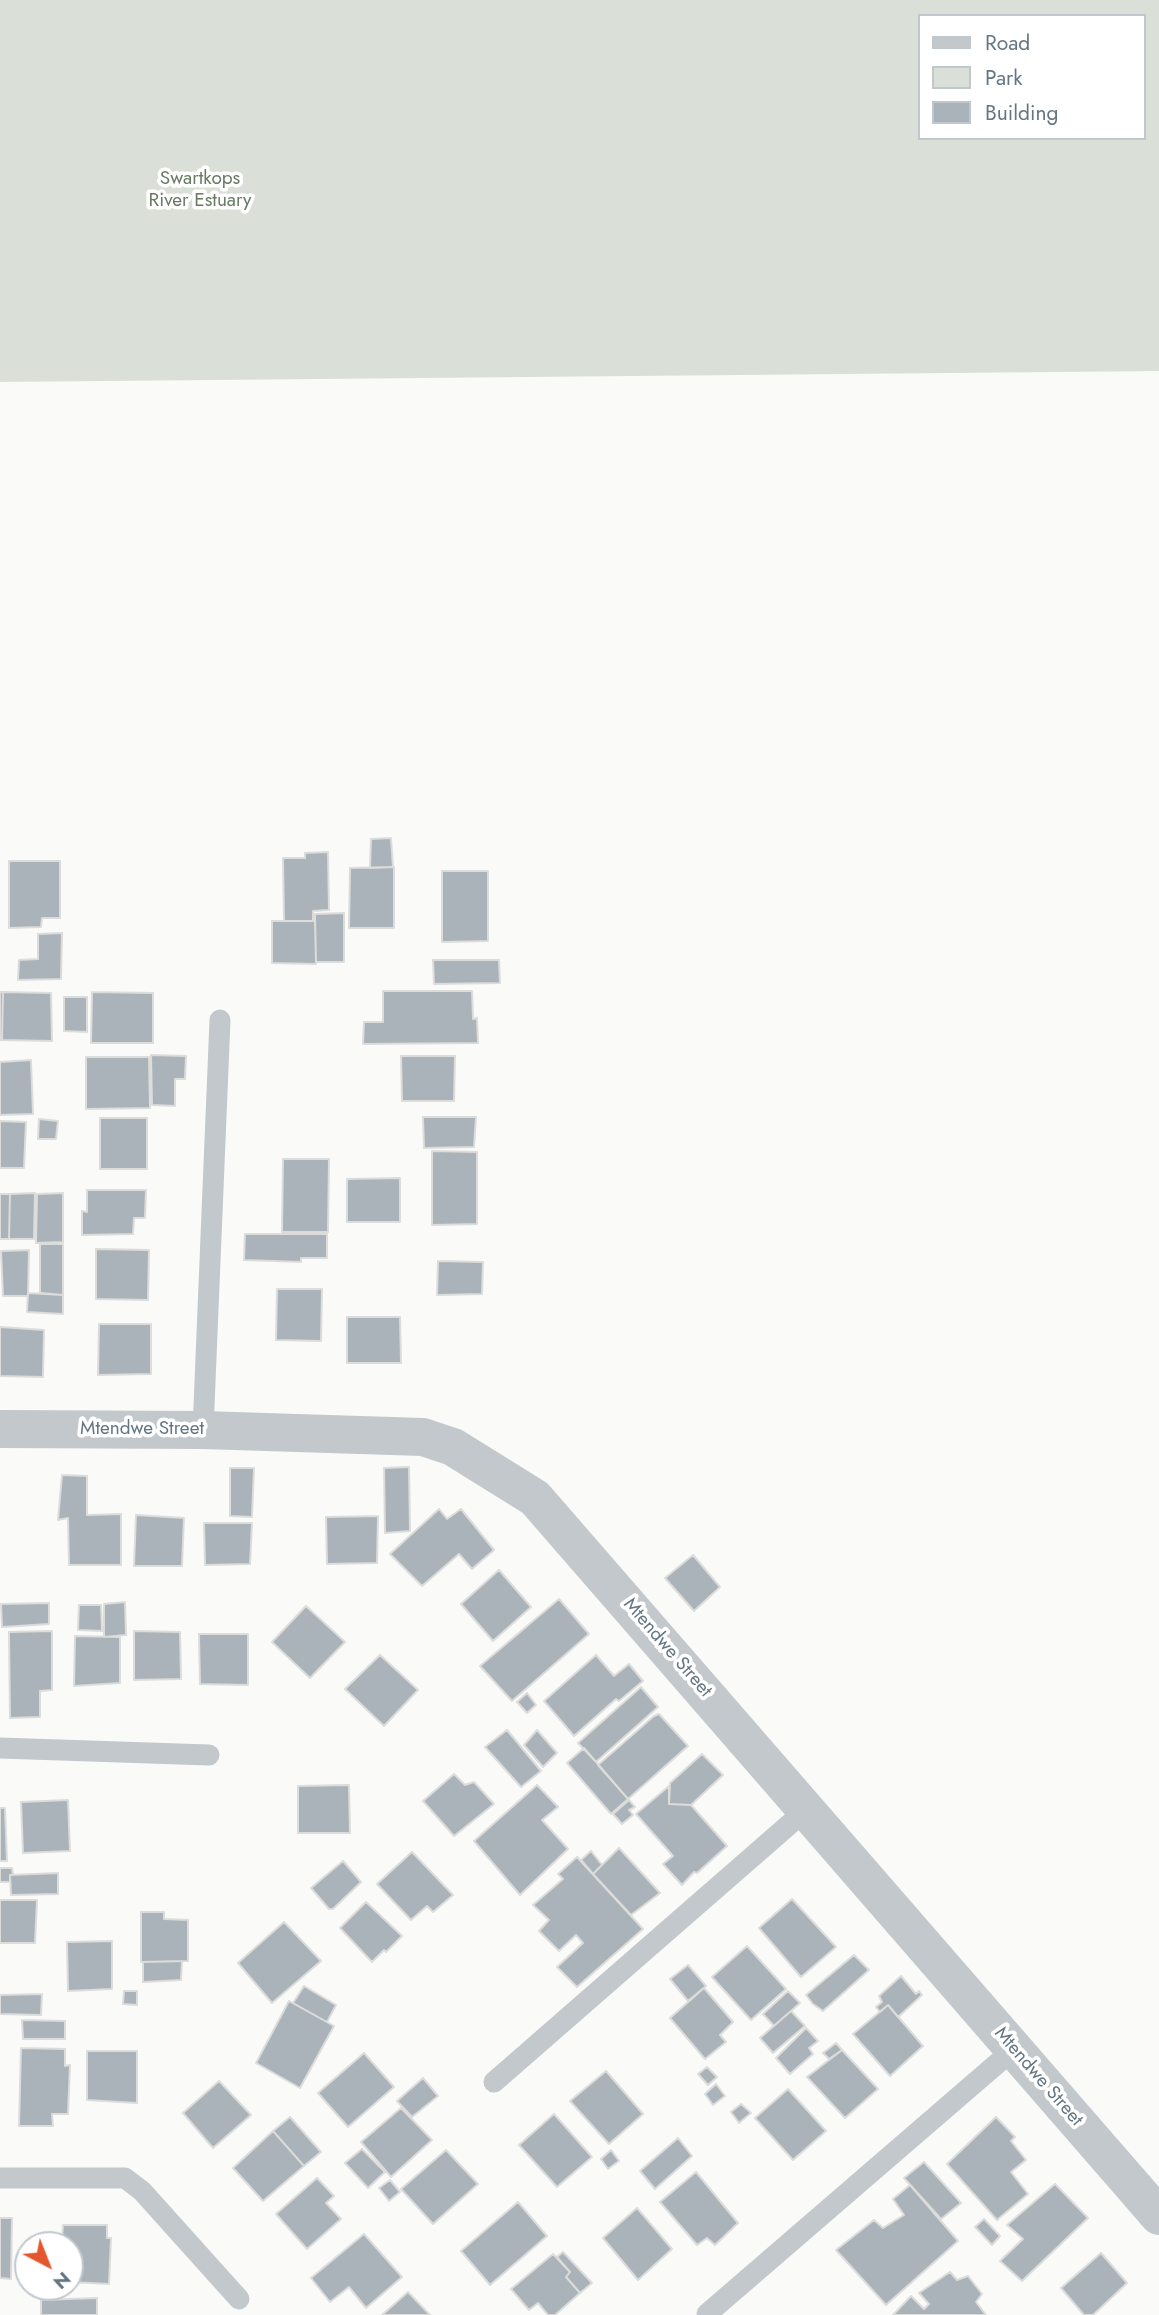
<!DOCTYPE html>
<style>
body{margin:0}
#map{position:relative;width:1159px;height:2315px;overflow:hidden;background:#fafaf8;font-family:Jost,sans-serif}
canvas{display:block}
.legend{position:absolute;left:918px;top:14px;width:228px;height:126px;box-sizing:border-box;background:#fff;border:2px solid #c1c8cd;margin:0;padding:9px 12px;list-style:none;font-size:21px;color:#657683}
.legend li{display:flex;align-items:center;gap:14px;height:35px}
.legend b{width:35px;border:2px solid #c1c8cd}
.north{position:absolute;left:14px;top:2231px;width:70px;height:70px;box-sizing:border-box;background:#fff;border:2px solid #c1c8cd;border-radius:50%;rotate:138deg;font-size:19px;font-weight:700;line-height:28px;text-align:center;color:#657683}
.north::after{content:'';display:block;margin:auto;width:24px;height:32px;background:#e4572e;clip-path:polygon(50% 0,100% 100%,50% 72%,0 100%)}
</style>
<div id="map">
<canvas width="1159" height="2315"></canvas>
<ul class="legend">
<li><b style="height:9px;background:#c3c8cc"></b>Road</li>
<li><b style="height:19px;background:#dadfd7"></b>Park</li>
<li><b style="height:19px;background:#aab3b9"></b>Building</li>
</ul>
<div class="north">N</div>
</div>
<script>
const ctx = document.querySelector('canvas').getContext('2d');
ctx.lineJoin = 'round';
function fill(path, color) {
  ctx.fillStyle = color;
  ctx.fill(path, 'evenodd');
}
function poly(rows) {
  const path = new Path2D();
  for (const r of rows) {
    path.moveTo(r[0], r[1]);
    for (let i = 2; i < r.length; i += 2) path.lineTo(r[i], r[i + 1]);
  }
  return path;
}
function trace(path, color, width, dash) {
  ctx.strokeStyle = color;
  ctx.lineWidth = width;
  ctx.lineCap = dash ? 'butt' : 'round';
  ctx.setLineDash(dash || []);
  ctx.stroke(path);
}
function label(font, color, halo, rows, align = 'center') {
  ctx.font = font + ' Jost,sans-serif';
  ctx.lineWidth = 7;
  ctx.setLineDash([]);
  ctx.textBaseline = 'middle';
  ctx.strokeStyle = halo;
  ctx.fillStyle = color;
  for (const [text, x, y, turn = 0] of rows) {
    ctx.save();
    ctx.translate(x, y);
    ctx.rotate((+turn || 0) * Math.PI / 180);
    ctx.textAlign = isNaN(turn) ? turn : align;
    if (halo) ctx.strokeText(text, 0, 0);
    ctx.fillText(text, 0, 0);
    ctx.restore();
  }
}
const green = poly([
 [0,0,1159,0,1159,371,0,382],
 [919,16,1143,16,1143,138,919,138]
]);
const building = poly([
 [391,838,393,867,370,868,371,839,391,838],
 [328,852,329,910,313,911,313,921,284,921,283,858,305,858,305,853,328,852],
 [9,861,60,861,60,918,42,918,41,927,9,928,9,861],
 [394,867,394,928,349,928,350,868,394,867],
 [442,871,488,871,488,941,442,942,442,871],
 [344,913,344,962,316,962,315,914,344,913],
 [272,921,315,921,316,964,272,963,272,921],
 [62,933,61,979,18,980,19,960,38,959,38,934,62,933],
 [433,960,499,960,500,983,434,984,433,960],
 [383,991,472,991,473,1019,477,1018,478,1043,363,1044,364,1022,383,1022,383,991],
 [0,992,3,992,2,1040,0,1040,0,992],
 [3,992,51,993,52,1041,2,1040,3,992],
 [92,992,153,993,153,1043,91,1043,92,992],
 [64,997,87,997,87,1032,64,1031,64,997],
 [151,1055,186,1056,185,1079,175,1079,175,1106,152,1105,151,1055],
 [401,1056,455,1056,454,1101,402,1101,401,1056],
 [86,1057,149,1057,150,1108,86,1109,86,1057],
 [31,1060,33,1114,0,1115,0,1062,31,1060],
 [423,1117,476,1117,474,1147,424,1148,423,1117],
 [100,1118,147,1118,147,1169,100,1169,100,1118],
 [39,1119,58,1121,56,1139,38,1139,39,1119],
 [0,1121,26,1122,24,1168,0,1168,0,1121],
 [432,1151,477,1152,477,1224,432,1225,432,1151],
 [283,1159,329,1159,328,1232,282,1232,283,1159],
 [400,1178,400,1222,347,1222,347,1179,400,1178],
 [87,1190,146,1190,145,1218,134,1218,133,1234,82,1235,82,1211,87,1212,87,1190],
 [35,1193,34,1239,9,1239,10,1194,35,1193],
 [63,1193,63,1242,36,1243,37,1194,63,1193],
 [0,1194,10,1194,9,1239,0,1239,0,1194],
 [245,1234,327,1234,327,1258,301,1258,301,1262,244,1260,245,1234],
 [40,1244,63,1244,63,1295,40,1293,40,1244],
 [96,1249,149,1250,148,1300,96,1299,96,1249],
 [29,1250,28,1296,3,1296,1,1251,29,1250],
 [438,1261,483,1262,482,1294,437,1295,438,1261],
 [277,1289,322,1289,321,1341,276,1340,277,1289],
 [28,1293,63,1295,63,1314,27,1312,28,1293],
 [347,1317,400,1317,401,1363,347,1363,347,1317],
 [99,1324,151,1324,151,1374,98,1375,99,1324],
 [0,1327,44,1330,43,1377,0,1376,0,1327],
 [409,1467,410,1531,385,1533,384,1468,409,1467],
 [230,1468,254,1468,252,1517,230,1516,230,1468],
 [62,1475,87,1476,87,1515,121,1514,121,1565,69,1565,68,1518,58,1520,62,1475],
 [439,1509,447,1519,461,1509,494,1550,472,1569,459,1554,422,1586,390,1554,439,1509],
 [136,1515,184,1518,182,1566,134,1566,136,1515],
 [378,1516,377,1563,327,1564,326,1517,378,1516],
 [204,1523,252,1523,250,1564,205,1565,204,1523],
 [693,1555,720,1587,694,1611,665,1578,693,1555],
 [499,1570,531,1607,493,1641,461,1604,499,1570],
 [559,1599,589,1634,512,1701,480,1666,559,1599],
 [125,1602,126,1635,104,1637,104,1604,125,1602],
 [49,1603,49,1624,2,1627,1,1604,49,1603],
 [79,1605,101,1605,102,1631,78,1630,79,1605],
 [306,1606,345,1642,310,1678,272,1642,306,1606],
 [52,1631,52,1690,40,1691,40,1717,10,1718,9,1632,52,1631],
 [134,1631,180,1632,181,1679,134,1680,134,1631],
 [199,1634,248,1634,248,1685,200,1684,199,1634],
 [75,1636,120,1637,120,1683,74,1686,75,1636],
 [380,1655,418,1690,384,1726,345,1689,380,1655],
 [596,1655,614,1676,629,1664,643,1681,619,1701,616,1699,574,1736,544,1701,596,1655],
 [641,1687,658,1707,596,1762,578,1743,641,1687],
 [527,1693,536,1705,527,1713,517,1702,527,1693],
 [659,1714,688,1746,628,1799,598,1765,654,1716,659,1714],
 [507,1730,541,1771,521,1787,485,1747,507,1730],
 [537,1730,557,1753,543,1767,524,1745,537,1730],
 [584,1748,628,1799,611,1814,567,1763,584,1748],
 [702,1754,723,1775,691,1805,669,1804,670,1783,702,1754],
 [454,1774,465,1785,474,1782,494,1804,454,1836,423,1801,454,1774],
 [349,1785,350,1833,298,1833,298,1786,349,1785],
 [537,1785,558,1807,542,1820,568,1849,520,1895,474,1841,537,1785],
 [669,1786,669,1804,691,1805,727,1846,697,1873,694,1872,682,1885,663,1864,673,1856,636,1814,669,1786],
 [68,1800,70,1851,23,1853,21,1802,68,1800],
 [629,1800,635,1807,629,1810,633,1815,622,1824,613,1814,629,1800],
 [0,1808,5,1808,7,1861,0,1861,0,1808],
 [619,1848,660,1893,631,1915,593,1874,619,1848],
 [591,1851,602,1865,593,1874,581,1860,591,1851],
 [412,1852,453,1895,433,1912,427,1906,411,1920,377,1884,412,1852],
 [577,1857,643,1929,577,1987,557,1967,583,1943,576,1935,559,1951,539,1931,549,1920,533,1905,563,1879,558,1874,577,1857],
 [343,1861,361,1882,333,1909,329,1909,311,1888,343,1861],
 [0,1868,12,1868,13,1875,10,1875,10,1882,0,1882,0,1868],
 [58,1873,58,1894,11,1895,10,1875,58,1873],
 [792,1899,836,1947,801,1977,759,1928,792,1899],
 [0,1900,37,1900,35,1943,0,1943,0,1900],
 [366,1902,402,1936,386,1952,384,1950,372,1962,340,1928,366,1902],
 [141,1912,164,1912,164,1919,188,1920,188,1961,141,1962,141,1912],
 [284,1922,321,1961,272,2003,238,1963,284,1922],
 [112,1941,112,1989,68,1991,67,1942,112,1941],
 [747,1946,786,1989,751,2020,712,1977,747,1946],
 [854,1955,869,1970,823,2011,813,2004,806,1995,854,1955],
 [182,1961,181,1980,143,1982,143,1962,182,1961],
 [688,1965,706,1986,688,2001,670,1979,688,1965],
 [901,1976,916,1994,919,1991,922,1995,898,2017,888,2005,880,2012,876,2007,882,2002,879,1996,901,1976],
 [304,1986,336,2005,327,2022,293,2003,304,1986],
 [704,1988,733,2022,720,2035,726,2042,705,2059,670,2018,704,1988],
 [124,1991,137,1991,137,2005,123,2004,124,1991],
 [788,1991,800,2003,774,2026,763,2014,788,1991],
 [42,1994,41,2015,0,2014,0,1995,42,1994],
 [289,2001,334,2026,300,2088,256,2063,289,2001],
 [888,2005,923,2046,890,2076,853,2034,888,2005],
 [791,2011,805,2026,773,2053,760,2038,791,2011],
 [22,2020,65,2021,65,2039,23,2039,22,2020],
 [806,2028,818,2041,809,2048,813,2054,790,2074,776,2058,806,2028],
 [836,2043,842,2050,829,2059,823,2053,836,2043],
 [21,2048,65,2049,65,2066,70,2065,68,2114,52,2114,53,2126,19,2126,21,2048],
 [842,2050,878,2089,845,2118,807,2077,842,2050],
 [87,2051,137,2051,137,2103,87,2100,87,2051],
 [364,2053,394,2087,348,2127,318,2093,364,2053],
 [707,2067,717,2077,708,2085,698,2074,707,2067],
 [606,2071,643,2114,609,2144,570,2101,606,2071],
 [423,2078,438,2096,412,2117,397,2101,423,2078],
 [219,2081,251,2115,213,2148,183,2113,219,2081],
 [716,2084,725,2096,713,2105,705,2094,716,2084],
 [788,2089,826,2131,793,2160,755,2118,788,2089],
 [741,2104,751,2113,739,2123,731,2112,741,2104],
 [401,2108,432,2140,391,2177,361,2142,401,2108],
 [554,2114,592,2157,557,2187,519,2145,554,2114],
 [290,2117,321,2152,304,2166,273,2131,290,2117],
 [996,2117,1015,2137,1011,2141,1026,2160,1011,2172,1028,2194,997,2220,947,2164,996,2117],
 [273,2131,304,2166,263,2201,233,2168,273,2131],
 [678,2138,692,2156,655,2189,640,2171,678,2138],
 [362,2149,385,2172,368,2188,345,2163,362,2149],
 [446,2150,478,2184,433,2224,401,2189,446,2150],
 [611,2150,619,2161,608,2169,601,2159,611,2150],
 [924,2162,961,2203,941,2219,904,2178,924,2162],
 [696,2172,738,2223,715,2245,707,2238,697,2245,660,2202,696,2172],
 [317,2178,334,2196,326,2203,341,2219,307,2249,276,2214,317,2178],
 [390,2180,400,2192,389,2201,379,2188,390,2180],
 [1055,2184,1088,2218,1022,2281,1000,2261,1023,2239,1007,2225,1055,2184],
 [910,2185,958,2241,886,2305,836,2250,874,2220,883,2228,904,2215,893,2199,910,2185],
 [518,2202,547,2236,490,2285,461,2251,518,2202],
 [637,2208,672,2249,638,2280,603,2238,637,2208],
 [0,2218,12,2218,11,2279,0,2278,0,2218],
 [984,2219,1000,2236,992,2245,975,2227,984,2219],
 [63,2225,107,2225,107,2238,111,2238,109,2284,70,2282,70,2245,37,2245,37,2237,62,2238,63,2225],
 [364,2234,402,2277,366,2308,349,2287,330,2302,311,2278,364,2234],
 [563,2252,592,2283,580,2293,566,2277,570,2272,557,2257,563,2252],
 [1101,2253,1127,2283,1093,2315,1084,2315,1061,2288,1101,2253],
 [553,2254,570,2272,566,2277,580,2293,555,2315,548,2315,538,2303,529,2310,511,2289,553,2254],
 [950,2272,957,2280,968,2276,982,2294,976,2302,986,2315,893,2315,911,2296,924,2309,929,2304,919,2293,950,2272],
 [408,2292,430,2315,382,2315,408,2292],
 [97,2298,97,2315,41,2315,41,2300,97,2298]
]);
const service = poly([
 [203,1430,220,1020],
 [0,1748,209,1755],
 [494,2082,807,1809],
 [0,2178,125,2178,142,2191,239,2299],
 [707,2314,1014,2049]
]);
const minor = poly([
 [0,1429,203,1430,423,1437,453,1447,535,1498,1159,2216]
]);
const parkNames = [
 ["Swartkops",200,179],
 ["River Estuary",200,201]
];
const streetNames = [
 ["Mtendwe Street",142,1429],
 ["Mtendwe Street",667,1648,49],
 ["Mtendwe Street",1038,2077,49]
];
fill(green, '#dadfd7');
fill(building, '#aab3b9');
trace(building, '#dcdcda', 2);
trace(service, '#c3c8cc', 21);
trace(minor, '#c3c8cc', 38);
label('19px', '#687a64', '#fff', parkNames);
label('19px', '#657683', '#fff', streetNames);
</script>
